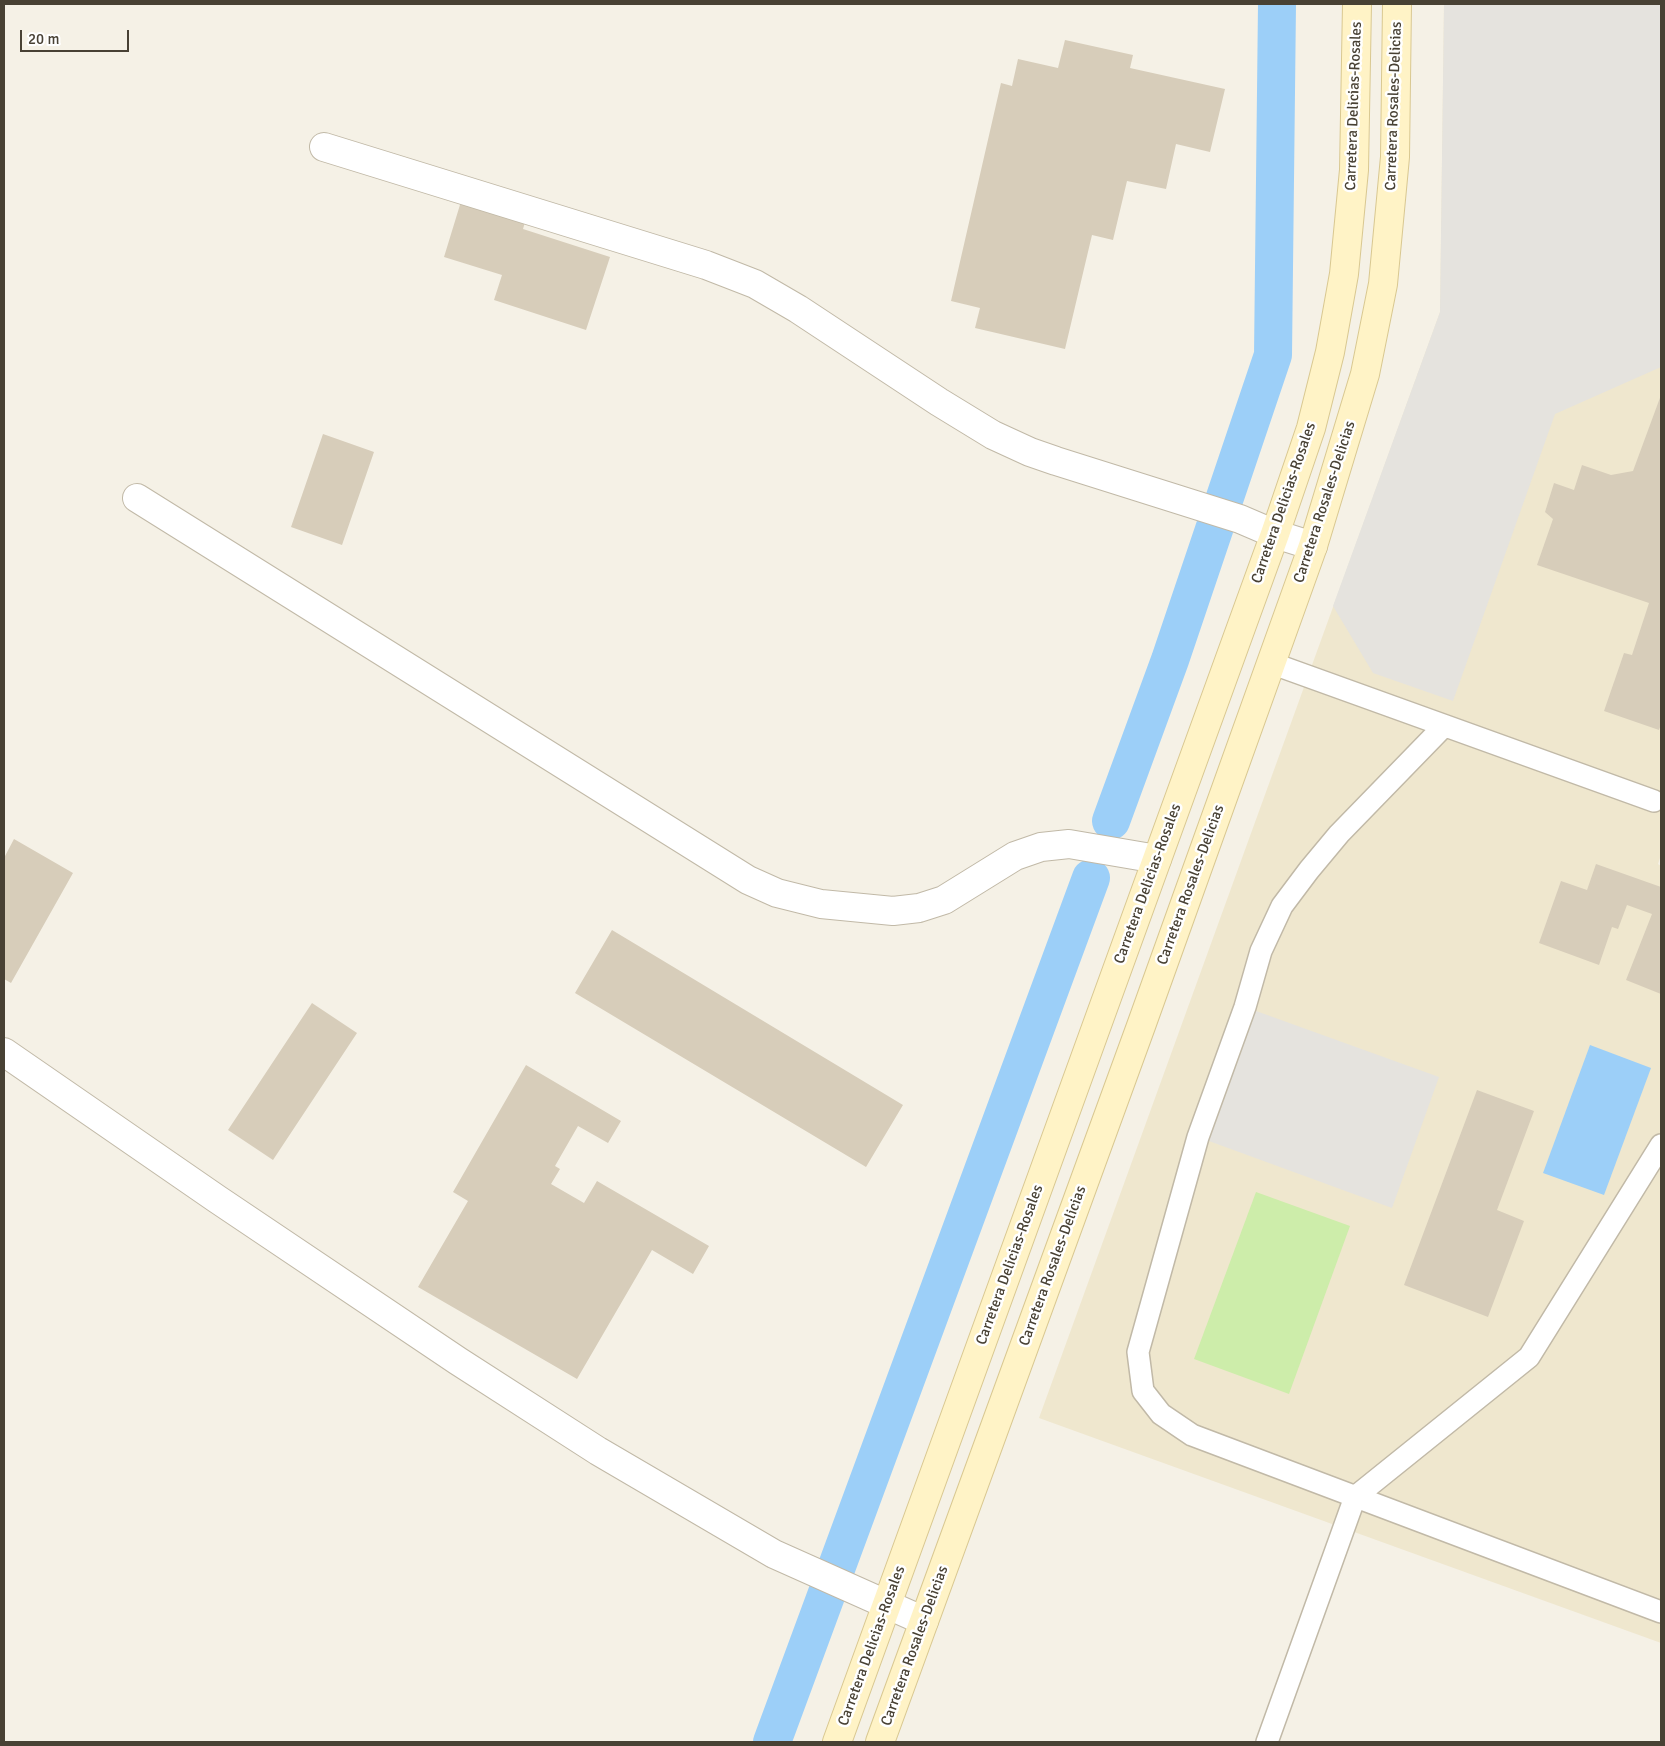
<!DOCTYPE html>
<style>
body{margin:0}
#map{position:relative;width:1665px;height:1746px;overflow:hidden;background:#f5f1e6;font-family:Signika,sans-serif}
canvas{display:block}
.frame{position:absolute;inset:0;border:5px solid #484134;pointer-events:none}
.scale{position:absolute;left:20px;top:30px;width:109px;height:22px;box-sizing:border-box;border:2px solid #484134;border-top:0;padding-left:6px;font-size:15px;line-height:18px;white-space:nowrap;color:#484134;-webkit-text-stroke:4px #fff;paint-order:stroke}
</style>
<div id="map">
<canvas width="1665" height="1746"></canvas>
<div class="frame"></div>
<div class="scale">20 m</div>
</div>
<script>
const ctx = document.querySelector('canvas').getContext('2d');
ctx.lineJoin = 'round';
function fill(path, color) {
  ctx.fillStyle = color;
  ctx.fill(path, 'evenodd');
}
function poly(rows) {
  const path = new Path2D();
  for (const r of rows) {
    path.moveTo(r[0], r[1]);
    for (let i = 2; i < r.length; i += 2) path.lineTo(r[i], r[i + 1]);
  }
  return path;
}
function trace(path, color, width, dash) {
  ctx.strokeStyle = color;
  ctx.lineWidth = width;
  ctx.lineCap = dash ? 'butt' : 'round';
  ctx.setLineDash(dash || []);
  ctx.stroke(path);
}
function label(font, color, halo, rows, align = 'center') {
  ctx.font = font + ' Signika,sans-serif';
  ctx.lineWidth = 5;
  ctx.setLineDash([]);
  ctx.textBaseline = 'middle';
  ctx.strokeStyle = halo;
  ctx.fillStyle = color;
  for (const [text, x, y, turn = 0] of rows) {
    ctx.save();
    ctx.translate(x, y);
    ctx.rotate((+turn || 0) * Math.PI / 180);
    ctx.textAlign = isNaN(turn) ? turn : align;
    if (halo) ctx.strokeText(text, 0, 0);
    ctx.fillText(text, 0, 0);
    ctx.restore();
  }
}
const education = poly([
 [1444,4,1661,4,1661,855,1658,864,1661,866,1661,1643,1039,1418,1440,312]
]);
const green = poly([
 [1256,1192,1350,1226,1289,1394,1194,1359]
]);
const parking = poly([
 [1444,4,1661,4,1661,367,1555,414,1453,701,1373,673,1333,606,1440,312],
 [1245,1007,1439,1077,1392,1208,1198,1137]
]);
const water = poly([
 [1590,1045,1651,1068,1604,1195,1543,1173]
]);
const canal = poly([
 [1111,821,1170,660,1273,355,1277,4],
 [772,1742,1091,878]
]);
const building = poly([
 [1065,40,1133,55,1130,68,1225,89,1210,152,1176,144,1166,189,1127,181,1113,240,1092,235,1065,349,975,328,980,308,951,301,1001,83,1012,86,1018,59,1058,68],
 [463,195,527,215,523,229,610,257,586,330,494,300,502,275,444,257],
 [1661,395,1661,724,1659,730,1604,711,1624,653,1632,655,1649,603,1537,565,1553,519,1545,512,1554,483,1574,490,1582,465,1611,475,1633,471],
 [323,434,374,452,342,545,291,527],
 [14,839,73,873,11,983,4,979,4,858],
 [1596,864,1661,887,1661,994,1626,980,1652,914,1627,905,1618,929,1612,927,1599,965,1539,943,1561,881,1587,890],
 [612,930,903,1105,866,1167,575,993],
 [312,1003,357,1033,273,1160,228,1130],
 [526,1065,621,1121,608,1143,578,1126,555,1166,560,1169,551,1184,584,1203,597,1181,709,1246,693,1274,652,1250,577,1379,418,1287,468,1201,453,1192],
 [1477,1090,1534,1111,1497,1210,1524,1221,1488,1317,1404,1285]
]);
const service = poly([
 [1271,663,1654,801],
 [1444,726,1339,834,1309,870,1282,906,1261,951,1245,1007,1198,1137,1138,1352,1143,1391,1161,1414,1192,1435,1661,1612],
 [1267,1742,1355,1497,1529,1357,1661,1145]
]);
const minor = poly([
 [324,147,706,265,755,284,798,309,939,402,993,435,1030,452,1056,461,1240,519,1275,534,1313,546],
 [137,498,748,880,777,893,821,904,893,911,919,908,944,900,1015,856,1041,847,1069,844,1157,859],
 [4,1052,217,1199,458,1361,598,1451,774,1554,924,1621]
]);
const secondary = poly([
 [837,1742,1275,534,1311,428,1330,352,1344,274,1354,170,1357,4],
 [880,1742,1141,1026,1313,546,1365,374,1383,284,1395,157,1397,4]
]);
const streetNames = [
 ["Carretera Delicias-Rosales",1354,106,-88],
 ["Carretera Rosales-Delicias",1394,106,-88],
 ["Carretera Rosales-Delicias",1325,502,-72],
 ["Carretera Delicias-Rosales",1284,503,-71],
 ["Carretera Delicias-Rosales",1148,884,-70],
 ["Carretera Rosales-Delicias",1191,885,-70],
 ["Carretera Delicias-Rosales",1010,1265,-70],
 ["Carretera Rosales-Delicias",1053,1266,-70],
 ["Carretera Delicias-Rosales",872,1646,-70],
 ["Carretera Rosales-Delicias",915,1646,-70]
];
fill(education, '#efe7ce');
fill(green, '#cdedaa');
fill(parking, '#e5e3de');
fill(water, '#9ccff8');
trace(canal, '#9ccff8', 38);
fill(building, '#d7cdba');
trace(service, '#c1b9a7', 24);
trace(minor, '#c1b9a7', 30);
trace(secondary, '#d9c891', 30);
trace(service, '#fff', 21);
trace(minor, '#fff', 28);
trace(secondary, '#fff3c6', 28);
label('15px', '#484134', '#fff', streetNames);
</script>
